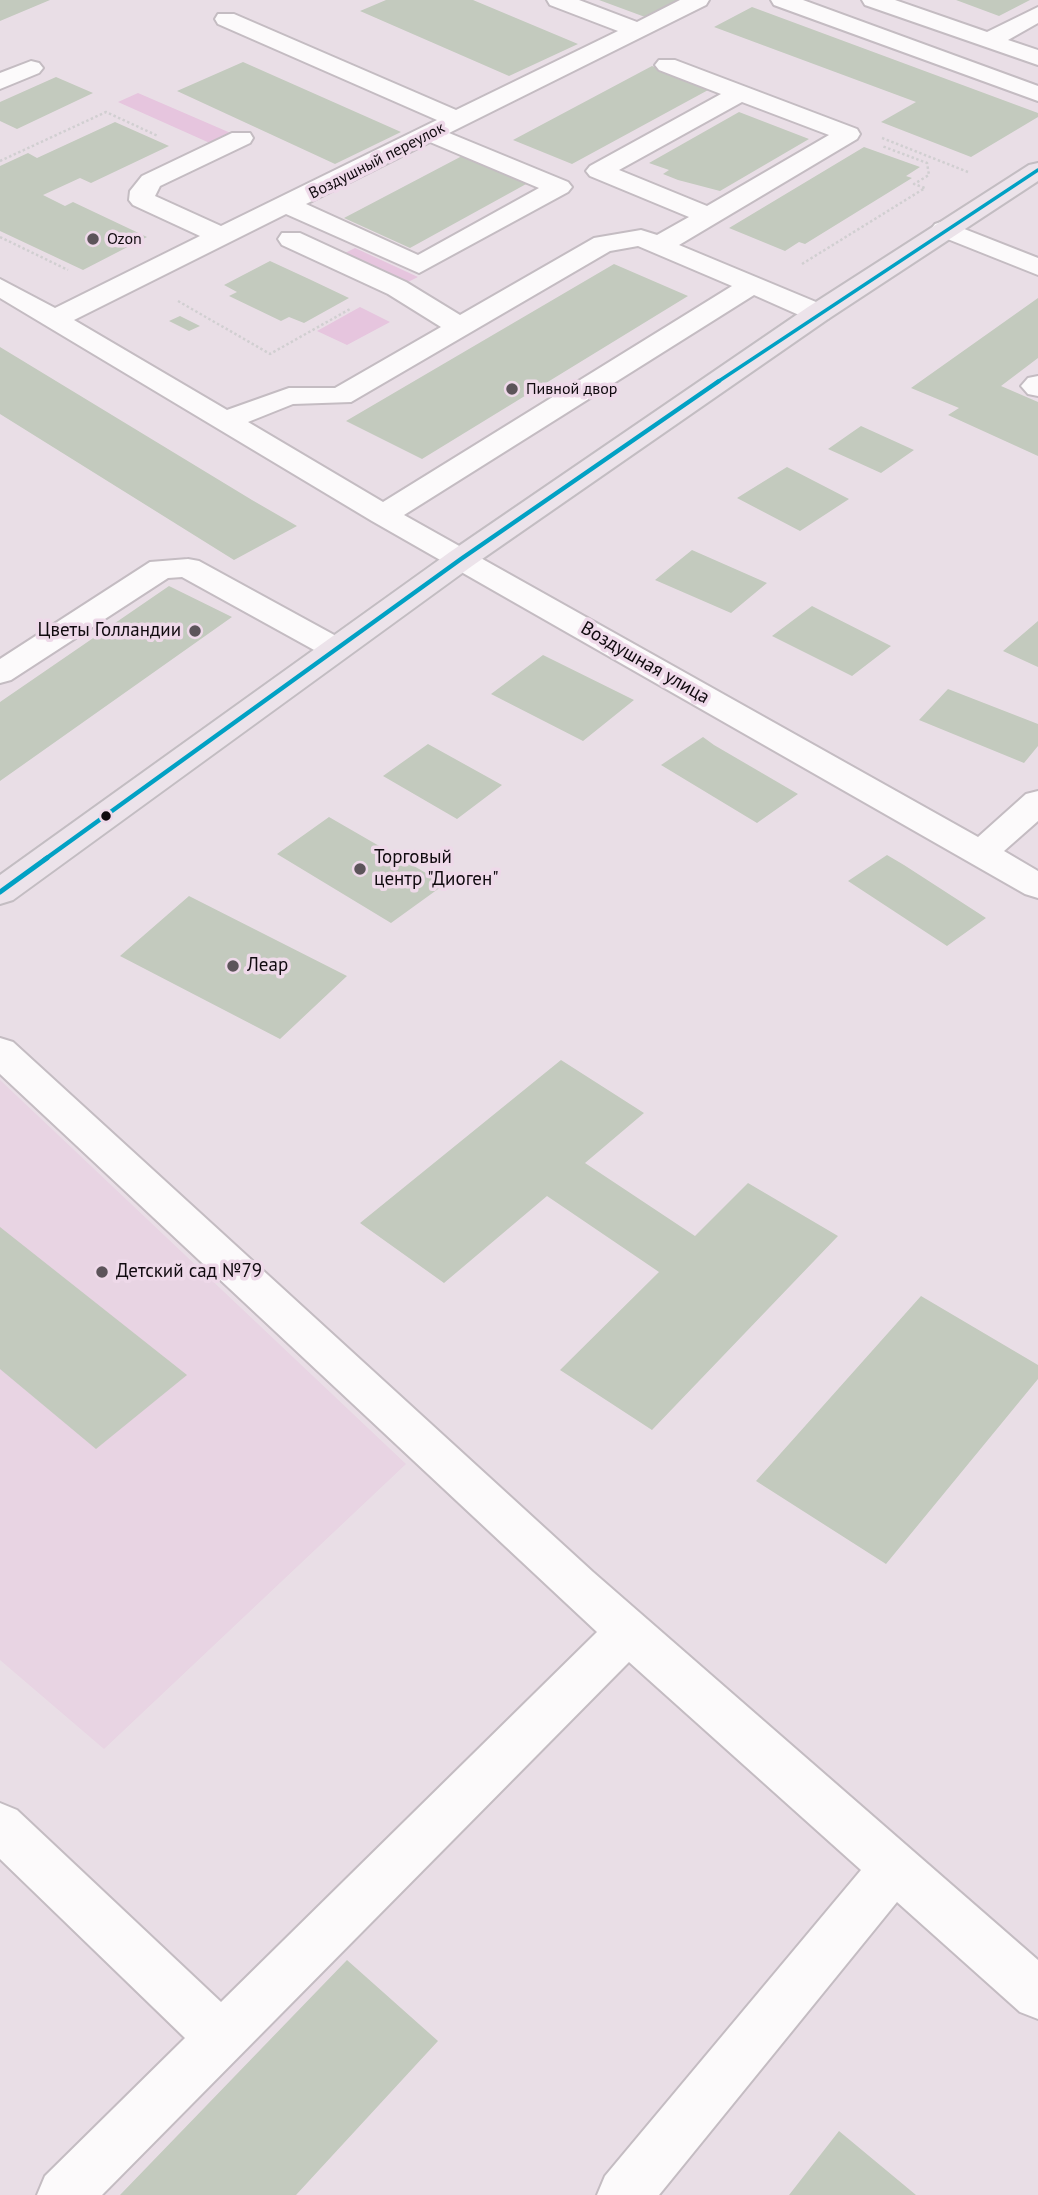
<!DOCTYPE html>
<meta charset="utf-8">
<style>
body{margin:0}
canvas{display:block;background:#e9dee6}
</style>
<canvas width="1038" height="2195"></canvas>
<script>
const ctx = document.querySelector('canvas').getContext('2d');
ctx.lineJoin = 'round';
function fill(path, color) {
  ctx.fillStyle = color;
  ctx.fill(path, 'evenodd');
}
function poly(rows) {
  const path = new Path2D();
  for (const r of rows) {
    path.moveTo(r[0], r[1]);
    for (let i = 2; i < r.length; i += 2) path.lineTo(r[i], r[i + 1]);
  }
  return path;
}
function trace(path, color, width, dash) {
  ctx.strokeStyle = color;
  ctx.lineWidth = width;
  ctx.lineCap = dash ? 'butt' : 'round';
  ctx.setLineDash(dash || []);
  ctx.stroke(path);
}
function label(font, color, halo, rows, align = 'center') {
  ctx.font = font + ' "PT Sans",sans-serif';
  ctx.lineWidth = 7;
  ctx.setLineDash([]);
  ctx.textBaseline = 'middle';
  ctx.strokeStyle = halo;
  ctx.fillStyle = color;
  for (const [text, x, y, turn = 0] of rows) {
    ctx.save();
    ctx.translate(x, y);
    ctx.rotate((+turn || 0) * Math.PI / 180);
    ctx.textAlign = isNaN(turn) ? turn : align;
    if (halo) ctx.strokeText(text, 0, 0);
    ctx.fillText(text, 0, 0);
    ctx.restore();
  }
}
const built = poly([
 [0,1080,406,1464,104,1749,0,1660]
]);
const green = poly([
 [138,93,233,134,212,144,118,102],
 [355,248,418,277,406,283,343,254],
 [360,307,390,322,347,345,317,331]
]);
const building = poly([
 [0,0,50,0,0,21],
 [386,0,473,0,578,44,509,76,360,11],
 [599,0,680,0,645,17],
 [956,0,1030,0,999,16],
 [752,7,1038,113,1038,117,971,157,881,122,916,102,714,27],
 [243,62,401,132,335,164,177,91],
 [652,66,710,89,572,164,513,140],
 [56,77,93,93,17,129,0,121,0,102],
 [739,112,809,139,720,191,678,180,663,174,669,170,649,163],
 [115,122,169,146,91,183,80,178,43,195,65,206,73,202,147,237,83,270,0,231,0,166,28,153,37,158],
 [864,147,920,167,906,176,912,178,805,244,799,242,785,251,729,228],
 [462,156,528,183,410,248,344,218],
 [270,261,309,279,349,298,304,323,289,317,281,321,229,296,237,292,224,285],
 [614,264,688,296,422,459,346,421],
 [1038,298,1038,358,1001,386,1038,402,1038,456,948,415,959,408,911,388],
 [180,316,200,326,189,331,169,321],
 [0,347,252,500,297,526,234,560,0,414],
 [861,426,914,450,881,473,828,449],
 [787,467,849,499,800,531,737,498],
 [692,550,767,583,731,613,655,580],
 [169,586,232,617,0,781,0,702],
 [812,606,891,646,852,676,772,636],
 [1038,621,1038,667,1003,651],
 [543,655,634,700,583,741,491,694],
 [948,689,1038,724,1038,746,1024,763,919,720],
 [703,737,714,745,798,794,757,823,661,765],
 [428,744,502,785,457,819,383,776],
 [329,817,445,884,391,923,277,854],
 [887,855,904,865,986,918,947,946,848,881],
 [189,896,347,976,280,1039,120,956],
 [561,1060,644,1113,585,1163,695,1236,748,1183,838,1236,652,1430,560,1370,659,1272,547,1196,444,1283,360,1223],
 [0,1227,187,1375,96,1449,0,1369],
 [921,1296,1038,1365,1038,1379,886,1564,756,1481],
 [347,1960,438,2041,296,2195,120,2195],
 [839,2131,916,2195,789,2195]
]);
const path = poly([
 [882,138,968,172],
 [0,161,106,112,158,136],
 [0,237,68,270],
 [802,264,925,188,914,184,929,175,927,163,882,146],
 [178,301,270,354,350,309]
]);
const minor = poly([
 [547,0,579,0,637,22,680,0,709,0,706,5,449,133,568,182,572,187,568,192,419,273,286,214,74,320,227,410,289,388,335,388,441,327,388,294,282,245,278,239,282,233,300,233,406,282,460,315,594,238,641,230,657,235,689,217,590,176,586,171,590,166,721,94,659,70,655,65,659,60,675,60,857,129,860,134,857,139,679,245,828,307,832,313,828,319,808,319,754,295,404,515,978,837,1026,794,1038,791,1038,821,1004,851,1038,871,1038,898,1025,894,372,521,0,298,0,279,55,308,200,236,133,205,129,200,130,191,142,176,232,133,250,133,253,138,250,143,160,186,155,196,221,226,437,120,218,24,215,19,218,14,234,14,456,110,618,31,550,5,547,0],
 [742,102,829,135,707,206,619,170,742,102],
 [430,142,539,188,418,255,306,204,430,142],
 [638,246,732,286,383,502,248,422,293,404,351,402,610,251,638,246],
 [771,0,803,0,1038,86,1038,101,774,5,771,0],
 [862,0,895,0,987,32,1038,7,1038,23,1008,40,1038,50,1038,65,865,5,862,0],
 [31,61,39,63,43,68,39,73,0,89,0,73,31,61],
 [944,221,1038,258,1038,275,935,234,931,229,935,224,944,221],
 [1038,376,1038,396,1028,394,1021,386,1028,378,1038,376],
 [188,559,199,561,347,642,352,649,347,656,336,659,325,656,182,577,168,578,11,680,0,683,0,659,150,562,188,559],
 [0,1038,13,1042,593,1572,1038,1960,1038,2019,1020,2012,897,1902,659,2195,597,2195,605,2176,861,1870,629,1662,102,2195,37,2195,45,2176,185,2038,0,1859,0,1803,17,1810,221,2002,597,1632,0,1074,0,1038]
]);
const major = poly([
 [1038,163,1038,181,828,319,472,566,13,900,0,904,0,875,450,552,808,307,1029,165,1038,163]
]);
const bus1Far2 = poly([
 [716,383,1038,170]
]);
const bus1Far1 = poly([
 [44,860,461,559,719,381]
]);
const bus1 = poly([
 [0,892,47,858]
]);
const markers = [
 [93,239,7,"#5c545a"],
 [512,389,7,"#5c545a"],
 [195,631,7,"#5c545a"],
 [106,816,6,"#100a0f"],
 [360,869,7,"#5c545a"],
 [233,966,7,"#5c545a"],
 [102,1272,7,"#5c545a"]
];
const farStreetnames = [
 ["Воздушный переулок",377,161,-27]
];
const farPoinames = [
 ["Ozon",107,239],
 ["Пивной двор",526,389]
];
const poiNames = [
 ["Цветы Голландии",181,631,"right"],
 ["Торговый",374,858],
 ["центр \"Диоген\"",374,880],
 ["Леар",247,966],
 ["Детский сад №79",116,1272]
];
const streetNames = [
 ["Воздушная улица",645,663,30]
];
fill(built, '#e8d4e3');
fill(green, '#e6c5de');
fill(building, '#c3cabe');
trace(minor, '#c4bcc2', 4);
trace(major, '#c3bdc2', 4);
trace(path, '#d1cfd1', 2.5, [2.5, 2.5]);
fill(minor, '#fcfafb');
fill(major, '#ece3ea');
trace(bus1Far2, '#01a1c4', 3.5);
trace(bus1Far1, '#01a1c4', 4.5);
trace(bus1, '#01a1c4', 5);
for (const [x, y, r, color] of markers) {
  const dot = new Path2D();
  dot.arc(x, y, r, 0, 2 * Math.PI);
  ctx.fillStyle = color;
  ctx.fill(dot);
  trace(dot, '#eed9e9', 2.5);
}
label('16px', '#100a0f', '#eed9e9', farStreetnames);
label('16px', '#100a0f', '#eed9e9', farPoinames, 'left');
label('19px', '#100a0f', '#eed9e9', poiNames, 'left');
label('19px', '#100a0f', '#eed9e9', streetNames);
</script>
